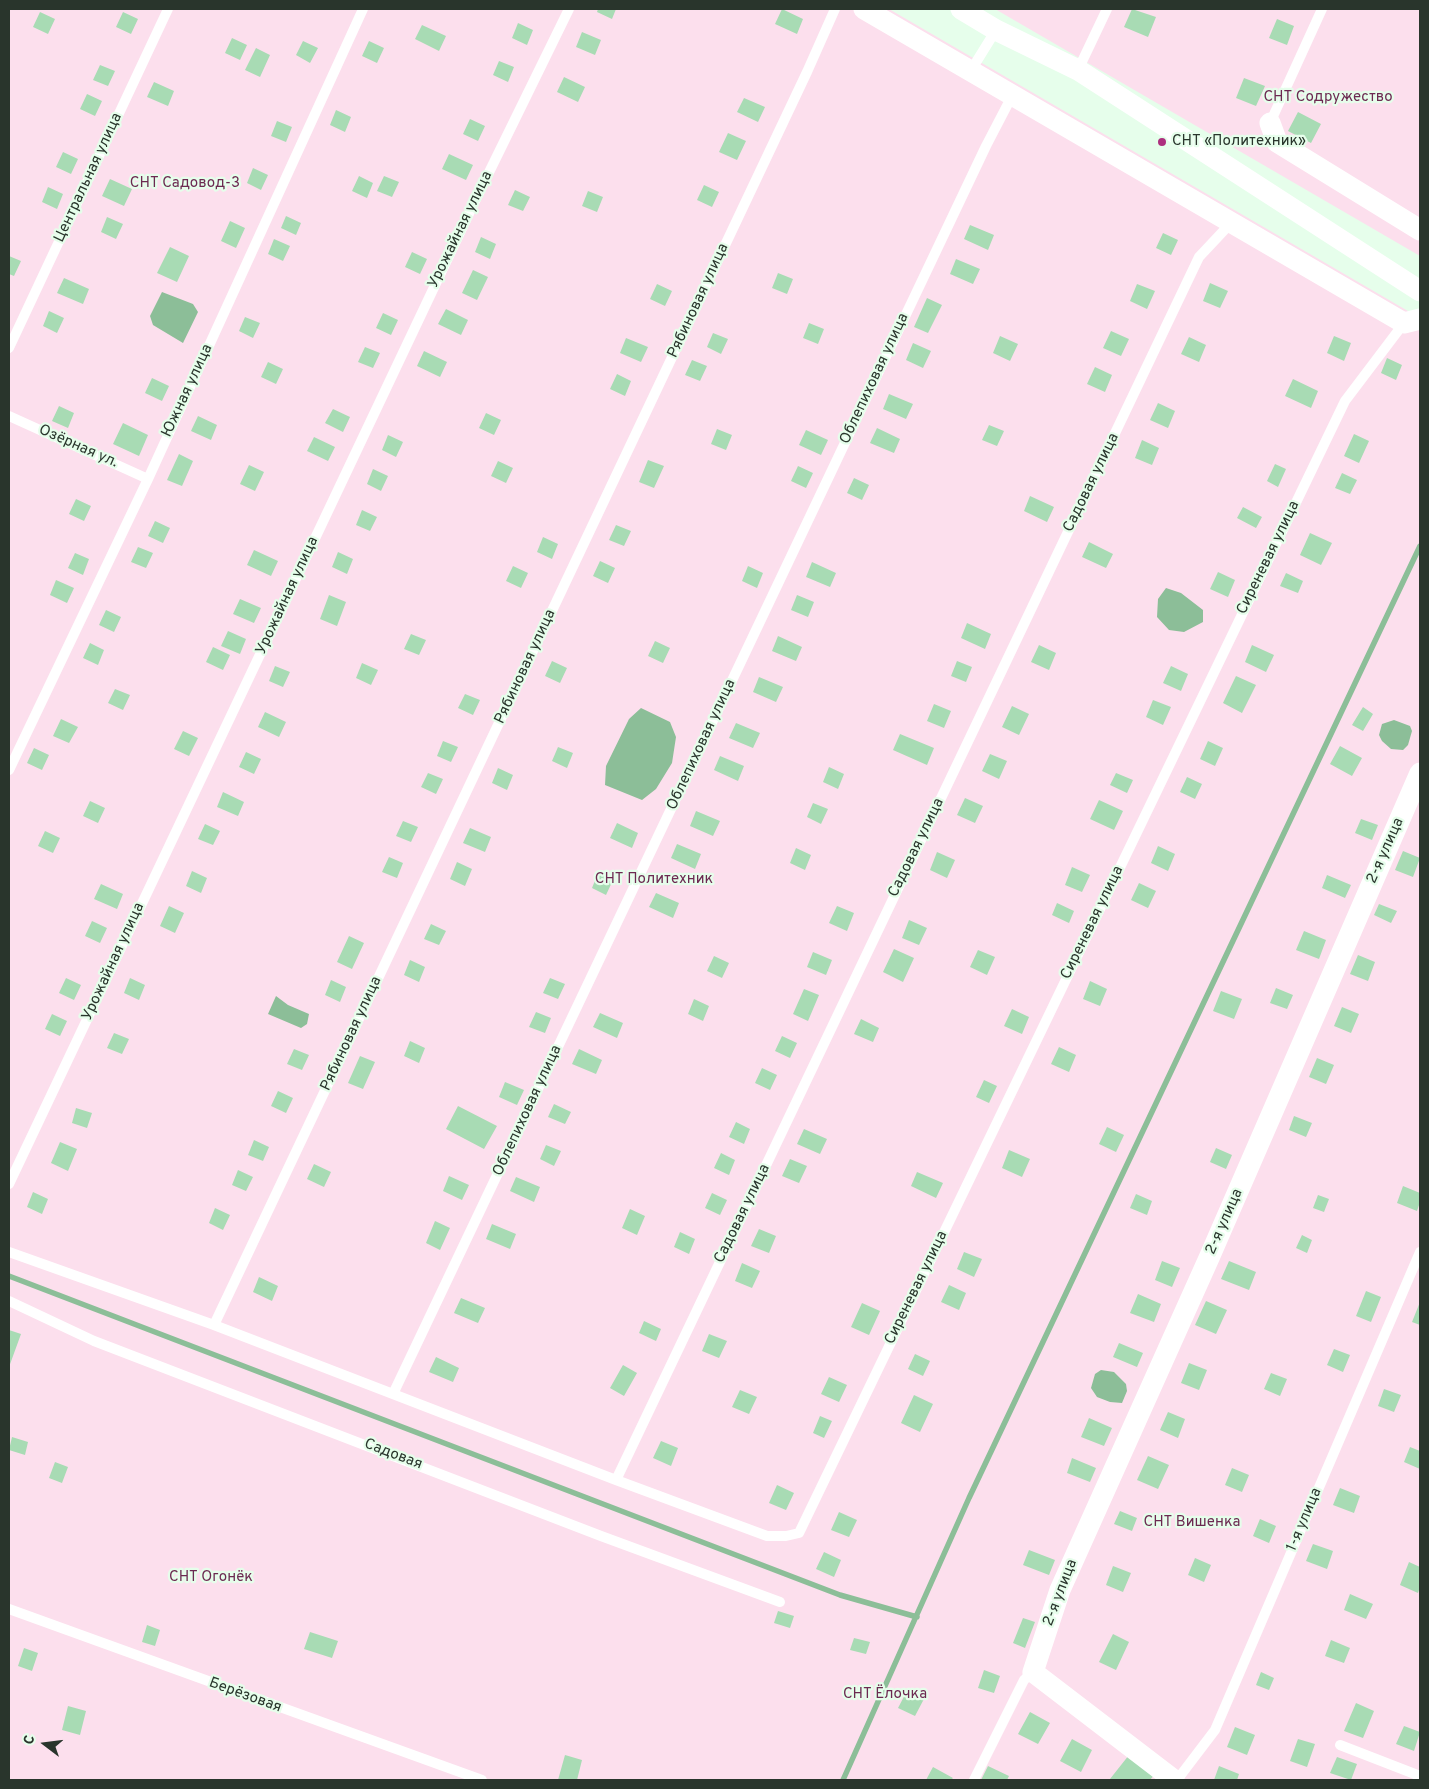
<!DOCTYPE html>
<meta charset="utf-8">
<style>
body{margin:0}
#map{position:relative;width:1429px;height:1789px;overflow:hidden;background:#e6feeb;font-family:Overpass,sans-serif}
canvas{display:block}
.frame{position:absolute;inset:0;border:10px solid #29352c;pointer-events:none}
.north{position:absolute;left:20px;top:1719px;width:50px;height:50px;-webkit-text-stroke:4px #e6feeb;paint-order:stroke;rotate:285deg;font-size:14px;font-weight:700;line-height:20px;text-align:center;color:#29352c}
.north::after{content:'';display:block;margin:auto;width:18px;height:22px;background:#29352c;clip-path:polygon(50% 0,100% 100%,50% 72%,0 100%)}
</style>
<div id="map">
<canvas width="1429" height="1789"></canvas>
<div class="frame"></div>
<div class="north">С</div>
</div>
<script>
const ctx = document.querySelector('canvas').getContext('2d');
ctx.lineJoin = 'round';
function fill(path, color) {
  ctx.fillStyle = color;
  ctx.fill(path, 'evenodd');
}
function poly(rows) {
  const path = new Path2D();
  for (const r of rows) {
    path.moveTo(r[0], r[1]);
    for (let i = 2; i < r.length; i += 2) path.lineTo(r[i], r[i + 1]);
  }
  return path;
}
function trace(path, color, width, dash) {
  ctx.strokeStyle = color;
  ctx.lineWidth = width;
  ctx.lineCap = dash ? 'butt' : 'round';
  ctx.setLineDash(dash || []);
  ctx.stroke(path);
}
function label(font, color, halo, rows, align = 'center') {
  ctx.font = font + ' Overpass,sans-serif';
  ctx.lineWidth = 4.5;
  ctx.setLineDash([]);
  ctx.textBaseline = 'middle';
  ctx.strokeStyle = halo;
  ctx.fillStyle = color;
  for (const [text, x, y, turn = 0] of rows) {
    ctx.save();
    ctx.translate(x, y);
    ctx.rotate((+turn || 0) * Math.PI / 180);
    ctx.textAlign = isNaN(turn) ? turn : align;
    if (halo) ctx.strokeText(text, 0, 0);
    ctx.fillText(text, 0, 0);
    ctx.restore();
  }
}
const green = poly([
 [9,9,889,9,1420,318,1420,1780,9,1780],
 [995,9,1420,9,1420,256]
]);
const water = poly([
 [162,292,193,304,198,312,183,343,153,325,150,316],
 [1166,588,1181,593,1203,610,1203,622,1184,632,1169,630,1157,617,1158,599],
 [641,708,670,722,676,737,672,763,656,789,642,800,605,785,606,766,629,719],
 [1394,720,1410,726,1412,731,1408,745,1403,750,1391,749,1382,741,1379,735,1382,724],
 [276,996,288,1005,309,1014,307,1024,301,1028,268,1014],
 [1101,1370,1114,1372,1126,1384,1127,1391,1122,1403,1110,1402,1097,1397,1091,1388,1095,1374]
]);
const stream = poly([
 [9,1276,840,1595,917,1617],
 [843,1780,969,1498,1420,546]
]);
const building = poly([
 [598,9,616,9,612,19,597,12],
 [782,9,803,19,797,34,775,24],
 [1132,9,1156,17,1148,37,1124,27],
 [40,12,55,19,48,34,33,27],
 [123,12,138,19,131,34,116,27],
 [1277,19,1294,26,1287,45,1269,38],
 [518,23,533,30,527,45,512,38],
 [422,25,446,36,439,51,415,39],
 [582,32,601,40,595,55,576,47],
 [232,38,247,45,240,60,225,53],
 [303,41,318,48,310,63,296,55],
 [369,41,384,48,377,63,362,56],
 [256,48,270,55,260,77,245,70],
 [499,61,514,67,508,82,493,75],
 [100,65,115,71,108,86,93,80],
 [564,77,585,87,578,102,557,92],
 [1244,78,1265,86,1256,106,1236,98],
 [154,82,174,91,168,106,147,97],
 [87,94,102,101,95,116,80,109],
 [744,98,765,107,758,122,737,112],
 [336,110,351,117,345,132,330,125],
 [1298,112,1321,124,1311,143,1288,131],
 [470,119,485,126,478,141,463,134],
 [277,121,292,127,286,142,271,136],
 [728,133,746,141,737,160,719,152],
 [63,152,78,159,71,174,56,167],
 [449,154,473,165,466,180,442,169],
 [253,168,268,175,261,190,247,183],
 [359,176,373,183,367,198,352,191],
 [384,176,399,182,392,197,377,191],
 [110,179,132,189,124,206,102,196],
 [704,185,719,192,712,207,697,200],
 [48,187,63,194,57,209,42,202],
 [515,190,530,197,523,211,508,205],
 [588,191,603,197,597,212,582,206],
 [286,216,301,223,296,235,281,228],
 [107,217,123,224,116,239,101,232],
 [230,221,245,228,236,248,221,241],
 [970,225,994,235,988,250,964,239],
 [1163,233,1178,240,1171,255,1156,248],
 [481,237,496,244,490,259,475,252],
 [274,239,290,246,283,261,268,254],
 [170,247,189,256,177,282,157,273],
 [412,252,427,259,420,274,405,267],
 [9,256,21,261,14,276,9,274],
 [956,259,980,269,973,284,950,274],
 [473,270,488,277,477,300,462,293],
 [778,273,793,279,787,294,772,288],
 [64,278,89,289,83,304,57,293],
 [1210,283,1228,291,1220,308,1203,301],
 [657,284,672,291,665,306,650,299],
 [1137,284,1155,291,1147,309,1130,301],
 [927,298,942,305,928,333,914,327],
 [446,309,468,320,461,335,438,324],
 [49,311,64,318,57,333,43,326],
 [383,313,398,320,391,335,376,328],
 [245,317,260,323,253,338,239,331],
 [809,323,824,329,818,344,803,338],
 [1111,331,1129,339,1121,356,1103,348],
 [713,333,728,339,721,354,707,347],
 [1000,336,1018,344,1010,361,993,353],
 [1334,336,1351,343,1344,361,1327,353],
 [1189,337,1206,345,1199,362,1181,354],
 [626,338,648,347,641,362,620,353],
 [913,343,931,351,923,368,906,360],
 [365,347,380,353,373,368,358,362],
 [424,351,447,362,440,377,417,366],
 [1387,358,1402,365,1396,380,1381,373],
 [692,360,707,366,700,381,685,375],
 [268,362,283,369,276,384,261,377],
 [1095,367,1112,375,1105,392,1087,384],
 [617,374,631,381,625,396,610,389],
 [152,378,169,386,162,401,145,393],
 [1293,379,1318,391,1311,408,1285,396],
 [889,394,913,404,906,419,883,409],
 [1158,403,1175,411,1168,428,1150,420],
 [59,406,74,413,68,428,52,421],
 [333,409,350,417,343,432,325,423],
 [486,413,501,420,494,435,479,428],
 [198,416,217,425,211,440,191,431],
 [123,423,148,435,139,456,113,444],
 [989,425,1004,431,997,446,982,440],
 [877,428,900,439,894,453,870,443],
 [717,429,732,435,726,450,711,444],
 [806,430,828,440,821,455,799,445],
 [1354,434,1369,441,1359,463,1344,456],
 [388,435,403,442,396,457,382,450],
 [314,437,335,447,328,461,307,451],
 [1142,440,1159,448,1152,465,1135,458],
 [179,454,193,461,182,486,167,480],
 [648,460,664,466,654,488,639,482],
 [498,461,513,468,506,483,491,476],
 [1275,464,1286,469,1278,487,1267,481],
 [249,465,264,472,255,491,240,484],
 [798,466,813,473,806,488,791,481],
 [373,469,388,476,381,491,367,484],
 [1342,473,1357,480,1350,494,1335,488],
 [854,478,869,485,862,500,847,493],
 [1030,496,1054,507,1047,522,1024,511],
 [76,499,91,506,84,521,69,514],
 [1243,507,1262,517,1256,528,1237,518],
 [362,510,377,517,370,531,356,525],
 [155,521,170,528,163,543,148,536],
 [616,525,631,531,624,546,609,540],
 [1310,533,1332,543,1321,565,1300,555],
 [543,537,558,544,552,559,537,552],
 [1089,542,1113,554,1106,568,1082,557],
 [138,547,153,553,146,568,131,562],
 [254,550,278,561,271,576,247,565],
 [338,552,353,559,347,574,332,567],
 [75,553,89,559,83,575,68,568],
 [600,561,615,568,608,583,593,576],
 [812,562,836,573,830,587,806,577],
 [513,566,528,573,521,588,506,581],
 [748,566,763,573,757,588,742,581],
 [1218,572,1235,580,1228,597,1210,589],
 [1286,573,1303,581,1298,593,1280,586],
 [56,580,74,588,67,603,50,595],
 [329,595,346,602,337,626,320,619],
 [797,595,814,602,808,617,791,610],
 [240,599,261,608,254,623,233,614],
 [106,610,121,617,114,632,99,625],
 [967,623,991,634,985,649,961,638],
 [228,631,246,639,240,654,221,646],
 [411,634,426,640,419,655,404,649],
 [778,636,802,647,796,661,772,651],
 [655,641,670,648,663,663,648,656],
 [90,643,104,650,98,665,83,658],
 [1039,645,1056,653,1049,670,1031,662],
 [1252,645,1274,655,1266,672,1245,662],
 [213,647,230,655,223,670,206,662],
 [552,661,567,668,560,683,545,676],
 [957,661,972,667,966,682,951,676],
 [362,663,378,670,371,685,356,678],
 [275,666,290,672,283,687,269,681],
 [1171,666,1188,674,1181,691,1163,683],
 [1236,676,1256,685,1242,713,1223,703],
 [759,677,783,687,776,702,753,692],
 [115,689,130,695,123,710,108,703],
 [465,694,480,700,473,715,458,708],
 [1153,700,1171,707,1163,725,1146,717],
 [934,704,951,711,944,728,927,721],
 [1012,706,1029,714,1019,735,1002,727],
 [1363,707,1373,714,1363,731,1352,725],
 [265,712,286,722,279,737,258,727],
 [61,719,78,727,69,743,53,736],
 [736,723,760,733,753,748,729,738],
 [183,731,198,738,189,756,174,749],
 [900,734,934,748,927,765,893,750],
 [443,741,458,747,451,762,437,756],
 [1208,741,1223,748,1215,766,1200,759],
 [1340,746,1362,758,1352,776,1330,764],
 [558,747,573,753,567,768,552,761],
 [34,748,49,755,42,770,27,763],
 [246,752,261,759,254,774,239,767],
 [990,754,1007,761,999,779,982,771],
 [720,756,744,766,738,781,714,770],
 [829,767,844,774,838,789,823,782],
 [498,768,513,775,507,790,492,783],
 [428,773,443,779,436,794,421,787],
 [1116,773,1133,780,1127,793,1110,785],
 [1187,777,1202,784,1195,799,1180,792],
 [223,792,244,802,238,816,217,807],
 [965,798,983,806,975,823,957,815],
 [1099,800,1123,811,1114,830,1090,819],
 [90,801,105,808,98,823,83,816],
 [813,803,828,809,821,824,807,817],
 [696,811,720,821,713,836,690,826],
 [1361,819,1378,825,1372,840,1355,833],
 [403,821,418,827,411,842,396,836],
 [617,823,638,833,632,848,610,838],
 [205,824,220,831,213,845,198,839],
 [470,828,491,837,485,852,463,843],
 [45,831,60,838,53,853,38,846],
 [677,844,701,854,695,869,671,858],
 [1158,846,1175,854,1168,871,1151,863],
 [796,848,811,855,805,870,790,863],
 [1403,851,1420,858,1413,877,1395,870],
 [937,852,955,860,947,878,930,870],
 [389,857,403,863,397,878,382,872],
 [457,862,472,869,465,886,450,879],
 [1072,867,1090,875,1082,892,1065,885],
 [192,871,207,878,201,893,186,886],
 [598,873,613,880,606,895,592,888],
 [1327,875,1351,885,1345,898,1322,888],
 [1139,883,1156,891,1148,908,1131,900],
 [101,884,123,894,117,909,94,899],
 [656,893,679,903,673,918,649,907],
 [1057,903,1074,911,1069,923,1052,915],
 [1379,904,1397,911,1391,923,1374,915],
 [169,906,184,913,175,933,160,926],
 [837,906,854,913,847,931,829,923],
 [909,920,927,928,919,945,902,938],
 [92,921,107,928,100,943,85,936],
 [431,924,446,931,439,945,424,939],
 [1304,931,1326,940,1319,959,1296,950],
 [349,936,364,943,352,969,337,962],
 [894,949,914,958,903,982,883,972],
 [978,950,995,957,987,975,970,967],
 [813,952,832,960,826,975,807,967],
 [1358,955,1375,962,1368,981,1350,974],
 [714,956,729,963,722,978,707,971],
 [410,960,425,967,419,982,404,975],
 [66,978,81,985,74,1000,59,993],
 [130,978,145,985,139,1000,124,993],
 [550,978,565,984,558,999,543,993],
 [331,980,346,987,340,1002,325,995],
 [1090,981,1107,989,1100,1006,1083,999],
 [1276,988,1293,995,1287,1009,1270,1003],
 [804,989,819,995,808,1021,793,1014],
 [1221,991,1242,999,1234,1019,1213,1011],
 [694,999,709,1006,703,1021,688,1014],
 [1342,1007,1359,1014,1351,1033,1334,1026],
 [1012,1009,1029,1017,1022,1034,1004,1026],
 [536,1012,551,1018,545,1033,529,1027],
 [600,1013,623,1023,617,1038,593,1027],
 [52,1014,67,1021,60,1036,45,1029],
 [861,1019,879,1028,873,1042,854,1034],
 [114,1033,129,1039,122,1054,107,1048],
 [782,1036,797,1043,790,1058,775,1051],
 [410,1041,425,1048,419,1063,404,1056],
 [1059,1047,1076,1055,1069,1072,1051,1064],
 [294,1049,309,1055,302,1070,287,1064],
 [579,1049,602,1060,596,1074,572,1064],
 [360,1056,375,1062,363,1089,348,1083],
 [1317,1058,1334,1065,1326,1084,1309,1077],
 [762,1068,777,1075,770,1090,755,1083],
 [984,1080,997,1086,989,1103,976,1097],
 [505,1082,524,1090,517,1105,499,1097],
 [278,1091,293,1098,286,1113,271,1106],
 [554,1104,571,1112,565,1124,548,1117],
 [458,1106,497,1126,484,1149,446,1129],
 [76,1108,92,1113,87,1128,72,1123],
 [1294,1116,1312,1123,1306,1137,1289,1130],
 [736,1122,750,1129,744,1144,729,1137],
 [1107,1127,1124,1135,1116,1152,1099,1144],
 [804,1129,827,1139,820,1154,797,1144],
 [254,1140,269,1147,263,1161,248,1155],
 [60,1142,77,1149,68,1171,51,1163],
 [546,1145,561,1151,554,1166,540,1159],
 [1216,1148,1232,1155,1226,1169,1210,1162],
 [1009,1150,1030,1159,1022,1177,1002,1168],
 [721,1153,735,1160,729,1175,714,1168],
 [790,1159,807,1166,799,1183,782,1176],
 [314,1164,331,1172,324,1187,307,1179],
 [238,1170,253,1177,246,1191,232,1185],
 [917,1172,943,1183,936,1198,911,1186],
 [449,1176,469,1185,462,1200,443,1191],
 [516,1177,540,1187,534,1202,510,1191],
 [1403,1186,1420,1193,1420,1202,1417,1211,1397,1203],
 [33,1192,48,1199,42,1214,27,1207],
 [712,1193,727,1200,720,1215,705,1208],
 [1136,1194,1152,1201,1147,1215,1130,1208],
 [1318,1195,1329,1199,1324,1212,1313,1208],
 [215,1208,230,1215,223,1230,209,1223],
 [630,1209,645,1216,637,1235,622,1228],
 [435,1221,450,1228,440,1250,426,1243],
 [492,1224,516,1234,510,1249,486,1239],
 [759,1229,776,1236,769,1253,751,1246],
 [680,1232,695,1239,689,1254,674,1247],
 [1302,1235,1312,1240,1307,1253,1296,1248],
 [964,1252,982,1259,974,1277,957,1269],
 [1162,1261,1180,1268,1172,1287,1155,1280],
 [1229,1261,1256,1272,1249,1290,1221,1279],
 [742,1263,760,1271,752,1288,735,1281],
 [259,1277,278,1286,272,1301,253,1292],
 [949,1285,966,1293,959,1310,941,1302],
 [1366,1291,1381,1297,1371,1322,1356,1316],
 [1138,1294,1161,1304,1154,1322,1130,1313],
 [461,1298,485,1308,478,1323,454,1313],
 [1206,1301,1227,1310,1216,1334,1195,1325],
 [1420,1302,1420,1325,1412,1322],
 [862,1303,880,1311,869,1335,851,1327],
 [644,1321,661,1329,656,1341,639,1333],
 [9,1330,21,1334,9,1367],
 [709,1334,727,1341,719,1358,702,1351],
 [1119,1343,1143,1353,1137,1367,1113,1357],
 [1334,1349,1350,1355,1343,1372,1327,1365],
 [915,1354,930,1361,923,1376,908,1369],
 [436,1357,459,1368,453,1382,429,1372],
 [1189,1363,1207,1370,1199,1390,1181,1383],
 [623,1365,637,1373,624,1396,610,1388],
 [1271,1373,1287,1379,1280,1396,1264,1389],
 [829,1377,847,1385,839,1402,821,1394],
 [1384,1389,1401,1395,1394,1412,1378,1406],
 [740,1390,757,1397,749,1414,732,1407],
 [914,1395,933,1404,920,1432,901,1423],
 [1168,1412,1185,1419,1178,1438,1160,1430],
 [820,1416,832,1421,824,1438,813,1433],
 [1089,1418,1112,1428,1104,1446,1081,1437],
 [12,1437,28,1442,25,1455,9,1450],
 [661,1441,678,1448,671,1466,653,1458],
 [1410,1447,1420,1451,1420,1469,1404,1462],
 [1148,1456,1169,1465,1158,1489,1137,1480],
 [1072,1458,1096,1468,1090,1482,1067,1473],
 [55,1462,68,1467,62,1483,49,1478],
 [1232,1468,1249,1475,1242,1492,1225,1485],
 [777,1485,794,1493,786,1510,769,1503],
 [1340,1488,1360,1496,1354,1513,1333,1505],
 [1120,1511,1137,1518,1132,1531,1114,1524],
 [839,1512,857,1520,849,1537,831,1530],
 [1260,1519,1276,1526,1269,1543,1253,1536],
 [1313,1544,1333,1551,1327,1569,1306,1561],
 [1029,1550,1055,1560,1049,1575,1023,1565],
 [824,1552,841,1560,834,1577,816,1569],
 [1195,1558,1211,1565,1204,1582,1188,1575],
 [1409,1562,1420,1567,1420,1587,1418,1593,1400,1585],
 [1113,1566,1131,1573,1123,1592,1106,1585],
 [1350,1594,1373,1604,1366,1619,1344,1610],
 [778,1611,794,1616,790,1628,774,1623],
 [1023,1618,1035,1622,1025,1648,1013,1643],
 [147,1625,160,1630,155,1646,142,1642],
 [310,1632,338,1641,332,1658,304,1649],
 [1113,1634,1129,1642,1116,1670,1099,1662],
 [854,1638,870,1642,866,1654,850,1650],
 [1331,1640,1350,1648,1344,1663,1325,1656],
 [24,1648,38,1653,32,1671,18,1666],
 [984,1670,1000,1676,994,1693,978,1688],
 [1261,1672,1274,1678,1269,1690,1256,1685],
 [908,1689,925,1697,915,1716,898,1708],
 [1356,1703,1374,1711,1363,1738,1344,1731],
 [68,1706,86,1711,80,1735,62,1730],
 [1030,1712,1050,1723,1038,1744,1018,1734],
 [1404,1726,1420,1732,1414,1751,1396,1744],
 [1235,1727,1255,1735,1247,1755,1227,1747],
 [1072,1739,1092,1750,1081,1772,1060,1761],
 [1298,1739,1315,1744,1307,1767,1290,1761],
 [565,1755,582,1760,577,1780,558,1780],
 [1129,1755,1155,1774,1150,1780,1110,1779],
 [1337,1757,1357,1764,1351,1780,1330,1773],
 [988,1766,1009,1776,1007,1780,981,1780],
 [1219,1766,1239,1774,1237,1780,1214,1780],
 [933,1767,953,1778,951,1780,926,1780]
]);
const lane = poly([
 [1078,70,1107,9],
 [970,72,996,30],
 [1270,123,1322,9],
 [9,348,168,9],
 [9,416,148,479],
 [9,770,148,479,363,9],
 [9,1184,474,203,569,9],
 [9,1252,214,1325,616,1480,767,1536,786,1536,799,1533,1345,401,1404,323],
 [9,1301,94,1341,601,1536,780,1602],
 [214,1325,807,72,835,9],
 [393,1394,986,146,1012,96],
 [616,1480,1199,257,1230,224],
 [9,1609,482,1780],
 [1340,1745,1420,1776],
 [974,1780,1024,1680,1033,1672],
 [1177,1780,1215,1730,1420,1252]
]);
const street = poly([
 [864,9,1404,323,1420,319],
 [961,9,996,30,1078,70,1420,291],
 [1270,123,1277,142,1420,230],
 [1174,1780,1033,1672,1060,1590,1209,1258,1420,773]
]);
const markers = [
 [1162,142,5,"#ad2f7e"]
];
const parkNames = [
 ["СНТ Содружество",1328,98],
 ["СНТ Садовод-3",185,184],
 ["СНТ Политехник",654,880],
 ["СНТ Вишенка",1192,1523],
 ["СНТ Огонёк",211,1578],
 ["СНТ Ёлочка",885,1695]
];
const poiNames = [
 ["СНТ «Политехник»",1172,142]
];
const streetNames = [
 ["Центральная улица",89,178,-65],
 ["Урожайная улица",461,230,-64],
 ["Рябиновая улица",699,301,-65],
 ["Облепиховая улица",875,379,-65],
 ["Южная улица",188,391,-65],
 ["Озёрная ул.",78,447,24],
 ["Садовая улица",1092,483,-64],
 ["Сиреневая улица",1269,558,-64],
 ["Урожайная улица",288,596,-65],
 ["Рябиновая улица",526,667,-65],
 ["Облепиховая улица",702,745,-65],
 ["Садовая улица",917,848,-64],
 ["2-я улица",1386,851,-66],
 ["Сиреневая улица",1093,923,-64],
 ["Урожайная улица",114,962,-65],
 ["Рябиновая улица",352,1034,-65],
 ["Облепиховая улица",528,1111,-65],
 ["Садовая улица",743,1214,-64],
 ["2-я улица",1225,1222,-66],
 ["Сиреневая улица",917,1288,-64],
 ["Садовая",393,1455,21],
 ["1-я улица",1305,1520,-67],
 ["2-я улица",1061,1593,-69],
 ["Берёзовая",245,1696,20]
];
fill(green, '#fcdfed');
fill(water, '#8cbe98');
trace(stream, '#8cbe98', 5.5);
fill(building, '#a8dbb4');
trace(lane, '#fff', 10);
trace(street, '#fff', 21);
for (const [x, y, r, color] of markers) {
  const dot = new Path2D();
  dot.arc(x, y, r, 0, 2 * Math.PI);
  ctx.fillStyle = color;
  ctx.fill(dot);
  trace(dot, '#e6feeb', 2);
}
label('15px', '#6c2951', '#e6feeb', parkNames);
label('15px', '#29352c', '#e6feeb', poiNames, 'left');
label('15px', '#29352c', '#e6feeb', streetNames);
</script>
